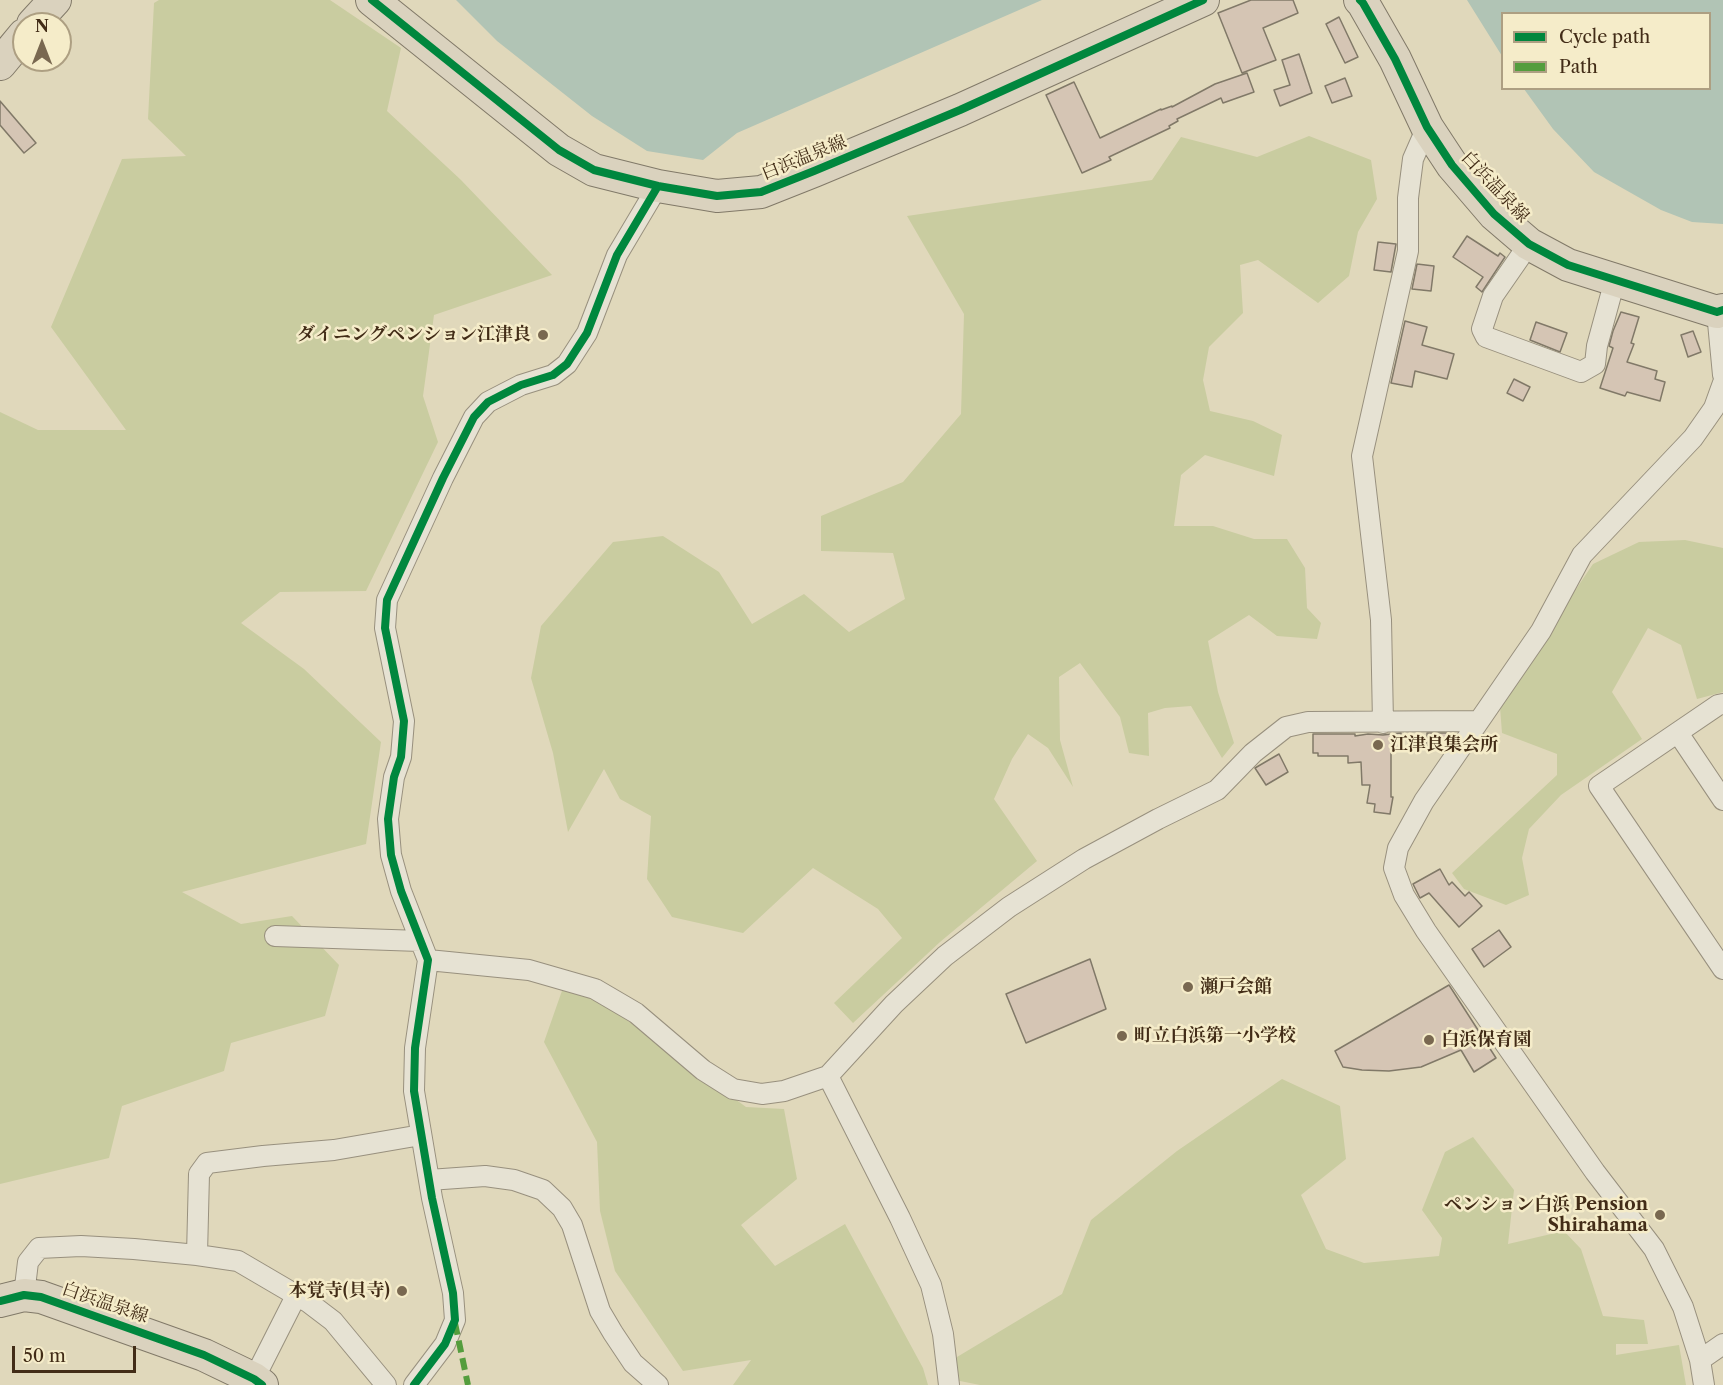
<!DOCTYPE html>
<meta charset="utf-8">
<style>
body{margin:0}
#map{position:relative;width:1723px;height:1385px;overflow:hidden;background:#e0d8bb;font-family:"Libre Caslon Text",serif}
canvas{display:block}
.legend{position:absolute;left:1501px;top:12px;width:210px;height:78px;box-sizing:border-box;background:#f5ecc9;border:2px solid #ad9f82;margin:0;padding:8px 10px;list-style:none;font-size:18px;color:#422c17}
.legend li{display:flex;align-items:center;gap:12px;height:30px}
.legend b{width:30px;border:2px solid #ad9f82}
.north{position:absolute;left:12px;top:12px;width:60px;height:60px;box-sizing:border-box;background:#f5ecc9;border:2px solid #ad9f82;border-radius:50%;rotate:0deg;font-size:16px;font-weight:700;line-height:24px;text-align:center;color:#422c17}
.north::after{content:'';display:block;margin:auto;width:21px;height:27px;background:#796850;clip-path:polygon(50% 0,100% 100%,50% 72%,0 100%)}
.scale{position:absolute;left:12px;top:1346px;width:124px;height:27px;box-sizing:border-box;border:3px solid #422c17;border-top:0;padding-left:8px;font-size:18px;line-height:21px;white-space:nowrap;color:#422c17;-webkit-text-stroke:4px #f5ecc9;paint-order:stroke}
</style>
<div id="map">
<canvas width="1723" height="1385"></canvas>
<ul class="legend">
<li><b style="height:8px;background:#00873e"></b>Cycle path</li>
<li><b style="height:8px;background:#549d3d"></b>Path</li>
</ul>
<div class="north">N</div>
<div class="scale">50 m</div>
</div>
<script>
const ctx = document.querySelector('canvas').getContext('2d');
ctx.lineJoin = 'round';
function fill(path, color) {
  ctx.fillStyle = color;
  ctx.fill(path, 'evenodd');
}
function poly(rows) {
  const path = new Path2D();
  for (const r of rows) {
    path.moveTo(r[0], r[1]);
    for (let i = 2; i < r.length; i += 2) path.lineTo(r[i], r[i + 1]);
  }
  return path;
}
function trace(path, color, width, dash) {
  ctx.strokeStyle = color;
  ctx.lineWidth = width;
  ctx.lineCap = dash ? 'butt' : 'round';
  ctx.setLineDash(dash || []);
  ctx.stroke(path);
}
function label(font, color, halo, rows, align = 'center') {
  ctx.font = font + ' "Libre Caslon Text","Noto Serif JP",serif';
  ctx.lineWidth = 5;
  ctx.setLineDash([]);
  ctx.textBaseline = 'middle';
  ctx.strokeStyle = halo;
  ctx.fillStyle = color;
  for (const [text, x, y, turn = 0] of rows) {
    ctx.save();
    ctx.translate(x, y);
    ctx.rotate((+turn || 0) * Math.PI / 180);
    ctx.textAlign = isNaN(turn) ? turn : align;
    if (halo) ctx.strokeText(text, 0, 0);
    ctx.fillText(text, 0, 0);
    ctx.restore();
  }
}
const green = poly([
 [159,0,330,0,401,48,387,111,461,180,552,275,434,315,423,396,438,442,366,591,280,592,241,623,304,669,381,742,366,844,182,892,241,924,292,916,339,965,325,1016,231,1043,224,1071,122,1106,109,1158,0,1184,0,412,38,430,126,430,51,327,122,159,186,156,148,119,154,3],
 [1309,136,1371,160,1377,199,1358,232,1349,276,1318,303,1258,260,1240,265,1243,313,1209,347,1203,380,1210,411,1253,421,1282,435,1274,476,1205,455,1181,475,1174,526,1213,526,1254,539,1287,539,1305,568,1307,608,1321,623,1317,639,1277,636,1249,615,1208,641,1218,692,1234,743,1222,758,1191,706,1165,708,1148,713,1149,756,1129,753,1120,717,1080,663,1059,677,1060,740,1073,787,1048,748,1028,734,1012,759,994,799,1037,861,940,942,853,1023,834,1003,902,938,878,909,813,868,743,933,672,917,647,879,651,816,620,799,604,769,568,832,553,753,531,678,541,626,613,542,663,536,719,572,752,624,804,594,849,632,905,599,893,553,821,551,821,516,903,482,961,414,964,314,907,216,1152,180,1181,137,1257,157],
 [1685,540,1723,548,1723,692,1697,699,1681,645,1648,628,1612,692,1642,739,1561,795,1529,829,1522,858,1529,895,1506,905,1464,889,1452,873,1557,775,1557,754,1502,733,1500,707,1559,614,1593,564,1639,542],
 [564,985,613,1010,746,1107,784,1109,797,1179,741,1225,775,1266,845,1224,923,1368,928,1385,733,1385,751,1360,683,1371,615,1271,600,1211,597,1142,544,1042],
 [1282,1079,1340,1106,1346,1159,1301,1195,1326,1249,1364,1263,1439,1256,1442,1238,1422,1210,1445,1152,1473,1137,1514,1190,1508,1244,1564,1231,1581,1249,1603,1316,1644,1320,1648,1344,1616,1344,1616,1355,1679,1345,1686,1385,980,1385,955,1380,957,1357,1062,1294,1091,1220,1177,1151]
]);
const water = poly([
 [456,0,1042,0,737,133,703,160,647,151,592,116,497,41],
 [1467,0,1723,0,1723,224,1692,222,1661,210,1594,172,1553,129,1524,89,1710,88,1710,14,1502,14,1502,56]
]);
const building = poly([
 [1251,0,1293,0,1298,13,1263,28,1276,60,1242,73,1218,13,1251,0],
 [1339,17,1358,57,1345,63,1326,24,1339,17],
 [1299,54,1312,93,1280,106,1274,90,1290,85,1282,60,1299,54],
 [1247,73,1254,92,1223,103,1221,98,1177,119,1178,121,1169,126,1170,128,1109,157,1111,160,1082,173,1046,95,1074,82,1100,138,1161,109,1161,110,1172,106,1172,107,1215,84,1247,73],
 [1345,78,1352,96,1332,103,1325,86,1345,78],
 [0,101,36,143,24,153,0,125,0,101],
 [1467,236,1498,256,1500,253,1505,257,1482,292,1476,287,1483,277,1453,257,1467,236],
 [1378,242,1396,244,1391,272,1374,270,1378,242],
 [1417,264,1434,266,1431,291,1412,289,1417,264],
 [1621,312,1639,317,1631,343,1634,344,1627,362,1657,371,1655,379,1665,382,1660,401,1627,392,1625,396,1600,388,1613,348,1609,346,1613,331,1621,312],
 [1405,321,1427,327,1422,345,1454,354,1447,379,1415,371,1412,387,1391,383,1405,321],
 [1536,322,1567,333,1560,352,1530,340,1536,322],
 [1693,331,1701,352,1688,357,1681,335,1693,331],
 [1514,379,1530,387,1523,401,1507,393,1514,379],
 [1401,733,1401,749,1391,749,1391,797,1393,797,1390,814,1374,812,1375,804,1367,803,1370,785,1362,785,1361,762,1348,763,1348,756,1318,756,1318,753,1313,753,1313,734,1355,734,1355,736,1368,734,1383,735,1401,733],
 [1427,733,1447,733,1446,748,1427,749,1427,733],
 [1279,754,1288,772,1266,785,1255,768,1279,754],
 [1440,869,1449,885,1452,882,1465,896,1469,892,1482,906,1459,927,1429,893,1420,898,1413,884,1440,869],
 [1499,930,1511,947,1484,967,1472,949,1499,930],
 [1090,959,1106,1009,1026,1043,1006,994,1090,959],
 [1449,985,1496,1058,1474,1072,1461,1050,1421,1067,1389,1071,1362,1070,1343,1067,1335,1051,1449,985]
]);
const street = poly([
 [1529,244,1493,296,1482,329,1486,337,1581,372,1595,364,1597,346,1615,280],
 [1717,312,1723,375],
 [1723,704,1718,705,1599,786,1723,969],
 [1383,723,1381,620,1362,456,1408,251,1408,198,1413,159,1427,127],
 [1678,733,1723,800],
 [275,936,420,941],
 [428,960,529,970,595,989,636,1013,703,1070,733,1089,762,1094,784,1091,828,1076,894,1004,945,956,1009,907,1084,859,1158,819,1217,790,1253,753,1286,727,1308,722,1478,721],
 [828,1076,900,1218,931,1285,943,1334,949,1385],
 [429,1180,485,1176,514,1180,543,1190,562,1208,572,1225,600,1311,613,1333,633,1363,658,1385],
 [197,1255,199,1174,207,1163,263,1156,334,1150,421,1135],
 [24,1295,28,1262,39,1248,81,1246,134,1249,197,1255,238,1261,308,1302,333,1321,386,1385],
 [1700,1360,1723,1344],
 [254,1379,296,1296],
 [414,1385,445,1344,455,1320,453,1293,432,1198,414,1091,415,1048,428,960,401,891,391,855,388,819,394,777,401,757,404,721,385,628,387,600,443,478,474,417,488,402,521,385,553,375,567,364,587,333,617,255,658,186],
 [1704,1385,1700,1360,1683,1307,1654,1249,1595,1172,1426,931,1404,895,1394,868,1398,848,1424,801,1541,631,1582,555,1693,438,1714,408,1723,383]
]);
const primary = poly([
 [372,0,559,150,594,170,658,186,717,196,761,192,814,171,960,110,1203,0],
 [1360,0,1363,3,1395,59,1427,127,1452,165,1494,214,1529,244,1568,265,1717,312,1723,310],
 [33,24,55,0],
 [0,64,24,35],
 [0,1301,24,1295,41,1297,204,1355,254,1379,262,1385]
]);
const quiet = poly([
 [455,1323,468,1385]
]);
const cycleway = poly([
 [372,0,559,150,594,170,658,186,717,196,761,192,814,171,960,110,1203,0],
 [1360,0,1363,3,1395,59,1427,127,1452,165,1494,214,1529,244,1568,265,1717,312,1723,310],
 [0,1301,24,1295,41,1297,204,1355,254,1379,262,1385],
 [414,1385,445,1344,455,1320,453,1293,432,1198,414,1091,415,1048,428,960,401,891,391,855,388,819,394,777,401,757,404,721,385,628,387,600,443,478,474,417,488,402,521,385,553,375,567,364,587,333,617,255,658,186]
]);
const markers = [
 [543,335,6,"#796850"],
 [1378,745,6,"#796850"],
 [1188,987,6,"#796850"],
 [1122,1036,6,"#796850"],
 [1429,1040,6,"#796850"],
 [1660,1215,6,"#796850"],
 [402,1291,6,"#796850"]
];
const streetNames = [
 ["白浜温泉線",804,158,-22],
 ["白浜温泉線",1495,187,47],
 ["白浜温泉線",105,1303,19]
];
const poiNames = [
 ["ダイニングペンション江津良",531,335,"right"],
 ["江津良集会所",1390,745],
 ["瀬戸会館",1200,987],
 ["町立白浜第一小学校",1134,1036],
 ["白浜保育園",1441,1040],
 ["ペンション白浜 Pension",1648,1205,"right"],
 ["Shirahama",1648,1226,"right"],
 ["本覚寺(貝寺)",390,1291,"right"]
];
fill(green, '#c9cca0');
fill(water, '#b1c4b5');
fill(building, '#d5c5b4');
trace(building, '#817968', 1.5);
trace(street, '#98907e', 22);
trace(primary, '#817968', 34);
trace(street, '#e6e2d3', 20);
trace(primary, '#dad2be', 32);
trace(quiet, '#549d3d', 6, [12, 6]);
trace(cycleway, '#00873e', 8);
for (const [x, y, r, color] of markers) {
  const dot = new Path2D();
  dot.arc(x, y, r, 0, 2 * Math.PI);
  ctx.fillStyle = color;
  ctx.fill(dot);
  trace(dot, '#f5ecc9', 2);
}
label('18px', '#422c17', '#f5ecc9', streetNames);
label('bold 18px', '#422c17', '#f5ecc9', poiNames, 'left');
</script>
